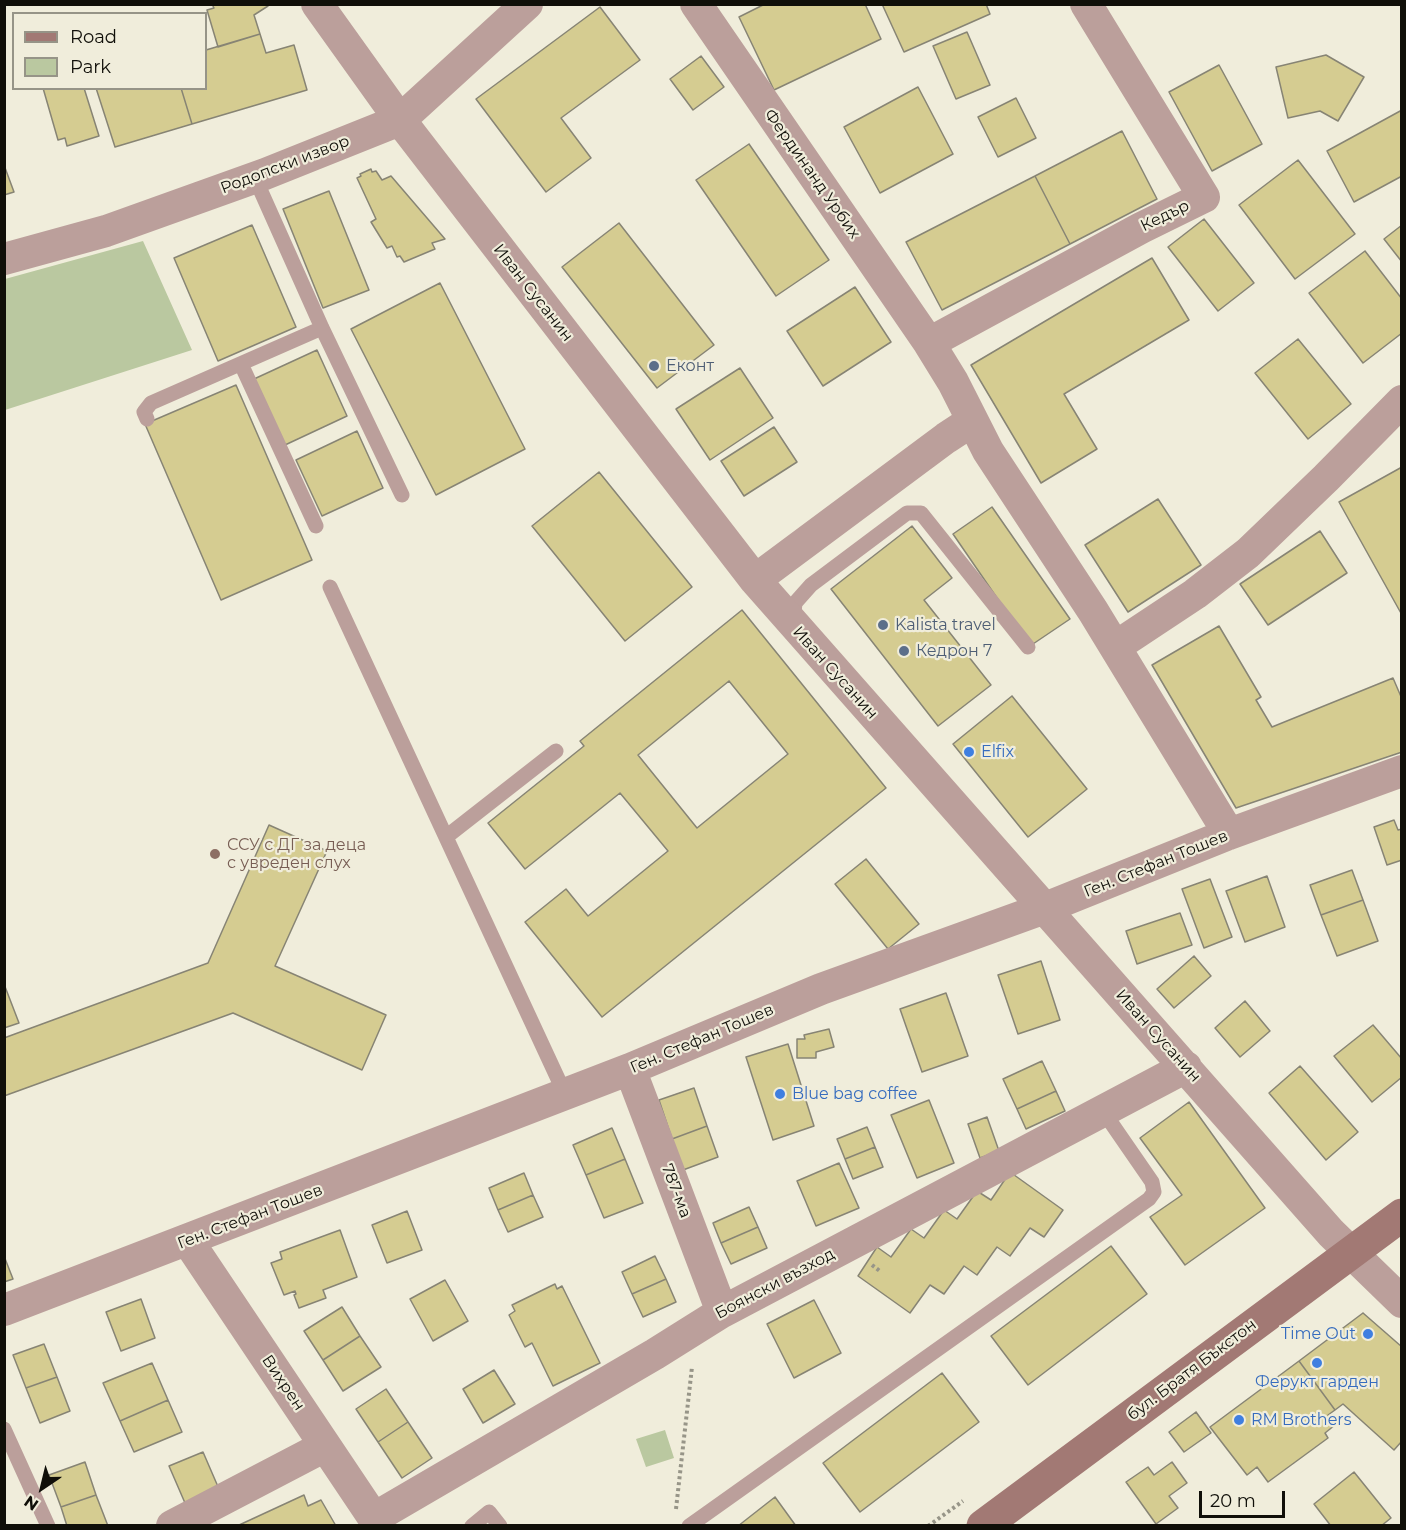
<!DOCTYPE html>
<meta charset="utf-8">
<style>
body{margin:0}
#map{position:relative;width:1406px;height:1530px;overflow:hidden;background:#f0eddb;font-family:Montserrat,sans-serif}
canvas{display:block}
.frame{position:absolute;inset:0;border:6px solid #100f09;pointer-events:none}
.legend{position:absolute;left:12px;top:12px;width:195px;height:78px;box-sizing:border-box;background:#f0eddb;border:2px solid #969487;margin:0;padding:8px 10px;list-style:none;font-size:18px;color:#100f09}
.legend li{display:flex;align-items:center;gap:12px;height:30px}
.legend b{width:30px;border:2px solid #969487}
.north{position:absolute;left:12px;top:1458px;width:60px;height:60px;-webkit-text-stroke:4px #f0eddb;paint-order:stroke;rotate:215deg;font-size:16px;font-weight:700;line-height:24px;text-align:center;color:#100f09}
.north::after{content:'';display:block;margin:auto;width:21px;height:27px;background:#100f09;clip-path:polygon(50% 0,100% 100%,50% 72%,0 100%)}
.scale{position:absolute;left:1199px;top:1491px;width:86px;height:27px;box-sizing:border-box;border:3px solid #100f09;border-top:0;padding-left:8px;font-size:18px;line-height:21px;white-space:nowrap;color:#100f09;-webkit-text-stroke:4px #f0eddb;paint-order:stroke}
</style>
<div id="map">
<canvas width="1406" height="1530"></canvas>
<div class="frame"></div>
<ul class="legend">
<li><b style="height:8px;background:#a27974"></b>Road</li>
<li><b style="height:16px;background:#bac8a0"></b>Park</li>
</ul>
<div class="north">N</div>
<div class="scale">20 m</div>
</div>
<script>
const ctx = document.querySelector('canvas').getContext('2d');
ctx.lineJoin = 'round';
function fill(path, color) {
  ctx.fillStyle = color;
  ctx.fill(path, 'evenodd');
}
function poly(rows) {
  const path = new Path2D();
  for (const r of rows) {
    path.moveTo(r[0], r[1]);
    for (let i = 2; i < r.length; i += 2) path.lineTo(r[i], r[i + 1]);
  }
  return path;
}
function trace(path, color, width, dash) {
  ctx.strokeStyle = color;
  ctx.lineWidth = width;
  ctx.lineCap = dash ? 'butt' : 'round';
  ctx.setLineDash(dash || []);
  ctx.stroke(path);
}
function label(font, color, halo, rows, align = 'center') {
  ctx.font = font + ' Montserrat,sans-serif';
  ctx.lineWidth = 4.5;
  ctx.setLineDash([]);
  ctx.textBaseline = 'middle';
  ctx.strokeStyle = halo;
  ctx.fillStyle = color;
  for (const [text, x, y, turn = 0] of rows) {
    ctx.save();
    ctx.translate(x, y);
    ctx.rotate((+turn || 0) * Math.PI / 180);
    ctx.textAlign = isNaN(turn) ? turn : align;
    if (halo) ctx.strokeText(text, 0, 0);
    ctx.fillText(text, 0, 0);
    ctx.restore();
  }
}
const green = poly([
 [143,241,192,350,5,410,5,279],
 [665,1430,674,1458,646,1467,636,1439]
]);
const building = poly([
 [212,4,267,4,268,6,254,15,260,34,218,47,207,10,214,8,212,4],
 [765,4,865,4,881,39,774,90,739,17,765,4],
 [882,4,986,4,990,14,904,52,882,4],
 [600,7,640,60,561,118,591,158,546,192,476,99,600,7],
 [967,32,990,85,956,99,933,46,967,32],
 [260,34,266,53,294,45,307,90,192,124,181,88,206,88,206,50,260,34],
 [1326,55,1364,77,1338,121,1320,111,1288,118,1276,67,1326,55],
 [701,56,724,87,693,110,670,79,701,56],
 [1219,65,1262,144,1212,171,1169,92,1219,65],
 [918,87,953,154,880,193,844,127,918,87],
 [43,88,84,88,99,136,67,146,65,138,58,140,43,88],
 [96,88,181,88,192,124,115,147,96,88],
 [1016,98,1036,138,998,157,978,117,1016,98],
 [1402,110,1402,176,1354,202,1327,151,1402,110],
 [1122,131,1157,199,1070,244,1035,176,1122,131],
 [749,144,829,260,776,296,696,180,749,144],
 [1298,160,1355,234,1295,279,1239,205,1298,160],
 [4,165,14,192,4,195,4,165],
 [371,169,372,172,376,171,382,180,391,176,445,239,432,243,435,249,404,262,400,256,397,257,392,246,387,248,371,222,376,219,357,178,361,176,360,174,371,169],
 [1035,176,1070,244,942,310,906,242,1035,176],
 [329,191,369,290,323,308,283,209,329,191],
 [1204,219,1254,283,1218,311,1168,247,1204,219],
 [619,223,714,345,657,388,562,267,619,223],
 [252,225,296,327,218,361,174,258,252,225],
 [1402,225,1402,262,1384,239,1402,225],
 [1365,251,1402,299,1402,333,1363,363,1309,293,1365,251],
 [1152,258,1189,320,1064,394,1097,449,1041,483,971,365,1152,258],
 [440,283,525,449,436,495,351,329,440,283],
 [855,287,891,342,823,386,787,331,855,287],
 [1298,339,1351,404,1308,439,1255,373,1298,339],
 [317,350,347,416,285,445,254,379,317,350],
 [740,368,773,418,710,460,676,409,740,368],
 [236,385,312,560,221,600,145,424,236,385],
 [774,427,797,462,744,496,721,461,774,427],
 [357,431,383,488,322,516,296,460,357,431],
 [1402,467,1402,615,1339,502,1402,467],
 [599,472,692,587,625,641,532,526,599,472],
 [1158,499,1201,565,1128,612,1085,545,1158,499],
 [992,507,1070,619,1030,646,953,534,992,507],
 [912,526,952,578,924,600,991,685,938,726,831,589,912,526],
 [1320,531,1347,573,1268,625,1240,584,1320,531],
 [742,610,886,788,602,1017,525,922,566,889,588,916,668,851,620,793,525,869,488,823,584,746,580,741,742,610],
 [729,681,788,754,697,828,638,755,729,681],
 [1219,626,1261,697,1256,700,1272,727,1393,678,1402,699,1402,752,1236,808,1152,665,1219,626],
 [1012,696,1087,789,1028,837,953,744,1012,696],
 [1394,820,1398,830,1402,829,1402,860,1387,865,1374,827,1394,820],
 [269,825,327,851,275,966,386,1015,362,1070,233,1013,4,1096,4,1038,208,963,269,825],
 [866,859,919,924,888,949,835,884,866,859],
 [1352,870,1363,900,1321,915,1310,885,1352,870],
 [1267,876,1285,927,1245,942,1226,891,1267,876],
 [1210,879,1232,937,1204,948,1182,889,1210,879],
 [1363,900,1378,941,1337,956,1321,915,1363,900],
 [1180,913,1192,945,1137,964,1126,931,1180,913],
 [1194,956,1211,976,1174,1008,1157,989,1194,956],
 [1041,961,1060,1020,1018,1034,998,975,1041,961],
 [4,984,19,1023,4,1028,4,984],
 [946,993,968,1056,922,1072,900,1009,946,993],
 [1245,1001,1270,1031,1240,1057,1215,1028,1245,1001],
 [1373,1025,1402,1059,1402,1077,1372,1102,1334,1056,1373,1025],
 [829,1029,834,1047,816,1052,816,1058,797,1058,797,1039,805,1039,804,1035,829,1029],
 [788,1044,814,1126,773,1140,746,1057,788,1044],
 [1042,1061,1056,1091,1017,1109,1003,1079,1042,1061],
 [1300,1066,1358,1132,1326,1160,1269,1093,1300,1066],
 [694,1088,707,1126,672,1139,659,1100,694,1088],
 [1056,1091,1065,1111,1026,1129,1017,1109,1056,1091],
 [929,1100,954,1163,917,1178,891,1115,929,1100],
 [1189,1102,1265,1208,1185,1265,1150,1217,1182,1195,1140,1138,1189,1102],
 [987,1117,999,1151,980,1158,968,1124,987,1117],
 [707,1126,718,1157,683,1170,672,1139,707,1126],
 [867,1127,875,1147,845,1159,837,1139,867,1127],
 [612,1128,625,1159,586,1175,573,1145,612,1128],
 [875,1147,883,1167,853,1179,845,1159,875,1147],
 [625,1159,643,1203,604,1218,586,1175,625,1159],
 [839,1163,859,1208,816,1226,797,1181,839,1163],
 [1010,1172,1063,1210,1044,1237,1030,1228,1010,1256,997,1247,977,1275,964,1266,944,1294,930,1285,910,1313,858,1276,877,1247,891,1257,911,1229,924,1238,944,1210,957,1219,977,1191,991,1200,1010,1172],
 [524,1173,533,1195,498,1210,489,1188,524,1173],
 [533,1195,543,1217,508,1232,498,1210,533,1195],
 [749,1207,758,1227,721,1243,713,1223,749,1207],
 [407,1211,422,1250,387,1263,372,1225,407,1211],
 [758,1227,767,1248,731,1264,721,1243,758,1227],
 [340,1230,357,1277,323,1290,326,1298,299,1308,294,1295,296,1294,295,1291,284,1295,271,1263,282,1259,280,1252,340,1230],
 [1111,1246,1147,1294,1028,1385,991,1336,1111,1246],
 [4,1256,13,1279,4,1282,4,1256],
 [655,1256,666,1279,632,1294,622,1272,655,1256],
 [666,1279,676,1302,643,1317,632,1294,666,1279],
 [445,1280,468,1321,433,1341,410,1299,445,1280],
 [555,1284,557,1289,562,1286,600,1363,553,1386,532,1343,525,1347,509,1315,515,1311,512,1305,555,1284],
 [141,1299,155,1338,121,1351,106,1312,141,1299],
 [814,1300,841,1353,794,1378,767,1324,814,1300],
 [342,1307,360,1336,323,1360,304,1331,342,1307],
 [1363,1313,1402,1347,1402,1441,1394,1450,1343,1404,1335,1410,1299,1361,1363,1313],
 [360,1336,381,1367,343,1391,323,1360,360,1336],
 [44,1344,57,1377,26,1388,13,1355,44,1344],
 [1299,1361,1335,1410,1328,1415,1335,1425,1325,1433,1328,1438,1268,1482,1257,1467,1247,1475,1210,1427,1299,1361],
 [152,1363,168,1400,120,1421,103,1383,152,1363],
 [494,1370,515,1404,483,1423,463,1389,494,1370],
 [942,1373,979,1422,860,1512,823,1463,942,1373],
 [57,1377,70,1411,40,1423,26,1388,57,1377],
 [386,1389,408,1422,378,1442,356,1409,386,1389],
 [168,1400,182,1432,134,1452,120,1421,168,1400],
 [1196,1412,1211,1433,1184,1452,1169,1432,1196,1412],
 [408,1422,432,1458,402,1478,378,1442,408,1422],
 [203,1452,219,1489,185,1503,169,1466,203,1452],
 [85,1462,96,1495,61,1507,49,1475,85,1462],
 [1172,1462,1187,1483,1169,1496,1178,1508,1156,1524,1126,1482,1148,1467,1154,1475,1172,1462],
 [1354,1472,1391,1518,1381,1526,1331,1526,1314,1504,1354,1472],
 [96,1495,108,1526,67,1526,61,1507,96,1495],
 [304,1495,308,1506,321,1500,336,1526,237,1526,304,1495],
 [775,1497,796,1526,738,1526,775,1497]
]);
const path = poly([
 [872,1265,881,1272],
 [676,1509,692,1367],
 [928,1526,963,1501]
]);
const lane = poly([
 [255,178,322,328,402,495],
 [241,364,316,526],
 [147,419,144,412,151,403,322,328],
 [330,587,565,1094],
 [793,622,795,603,811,585,907,513,921,513,1028,647],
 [446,837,556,751],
 [4,1429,48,1526],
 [472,1526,489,1512,500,1526],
 [689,1526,1149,1199,1154,1192,1152,1182,1103,1111]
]);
const street = poly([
 [317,4,400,120,755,580,1331,1233,1402,1302],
 [696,4,929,343,953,382,988,451,1093,611,1229,834],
 [4,259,106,231,265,174,400,120,527,4],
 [929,343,1141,228,1204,197,1086,4],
 [755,580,946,438,972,421],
 [1115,647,1195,594,1248,553,1326,478,1402,401],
 [630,1069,722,1312],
 [188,1241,379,1526],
 [4,1310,630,1069,821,989,1045,908,1229,834,1402,771],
 [374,1518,655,1354,722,1312,1186,1067],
 [172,1526,325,1446]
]);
const secondary = poly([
 [983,1526,1402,1215]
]);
const markers = [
 [654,366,6,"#5c6f8a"],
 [883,625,6,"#5c6f8a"],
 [904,651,6,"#5c6f8a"],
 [969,752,6,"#3f7fe0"],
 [215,854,6,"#8d6e63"],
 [780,1094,6,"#3f7fe0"],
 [1368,1334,6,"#3f7fe0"],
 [1317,1363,6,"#3f7fe0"],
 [1239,1420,6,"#3f7fe0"]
];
const streetNames = [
 ["Родопски извор",285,165,-21],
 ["Фердинанд Урбих",812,174,55],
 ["Кедър",1165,216,-26],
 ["Иван Сусанин",533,293,52],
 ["Иван Сусанин",835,673,48],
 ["Ген. Стефан Тошев",1156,864,-22],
 ["Иван Сусанин",1158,1036,48],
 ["Ген. Стефан Тошев",702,1039,-23],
 ["787-ма",676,1191,69],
 ["Ген. Стефан Тошев",250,1217,-21],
 ["Боянски възход",775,1284,-28],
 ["бул. Братя Бъкстон",1192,1370,-37],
 ["Вихрен",283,1383,56]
];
const serviceNames = [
 ["Еконт",666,366],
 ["Kalista travel",895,625],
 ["Кедрон 7",916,651]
];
const shopNames = [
 ["Elfix",981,752],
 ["Blue bag coffee",792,1094],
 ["Time Out",1356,1334,"right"],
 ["Ферукт гарден",1317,1382,"center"],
 ["RM Brothers",1251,1420]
];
const educationNames = [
 ["ССУ с ДГ за деца",227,845],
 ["с увреден слух",227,863]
];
fill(green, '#bac8a0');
fill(building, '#d5cc91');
trace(building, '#878474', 1.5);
trace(path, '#979588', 4, [3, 3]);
trace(lane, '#bb9f9b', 15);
trace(street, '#bb9f9b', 32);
trace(secondary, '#a27974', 33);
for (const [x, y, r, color] of markers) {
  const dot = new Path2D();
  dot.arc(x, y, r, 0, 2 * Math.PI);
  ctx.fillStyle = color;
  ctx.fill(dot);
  trace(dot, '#f0eddb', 2);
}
label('16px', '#100f09', '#f0eddb', streetNames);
label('16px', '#4e5e75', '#f0eddb', serviceNames, 'left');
label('16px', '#366cbe', '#f0eddb', shopNames, 'left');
label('16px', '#785e54', '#f0eddb', educationNames, 'left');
</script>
